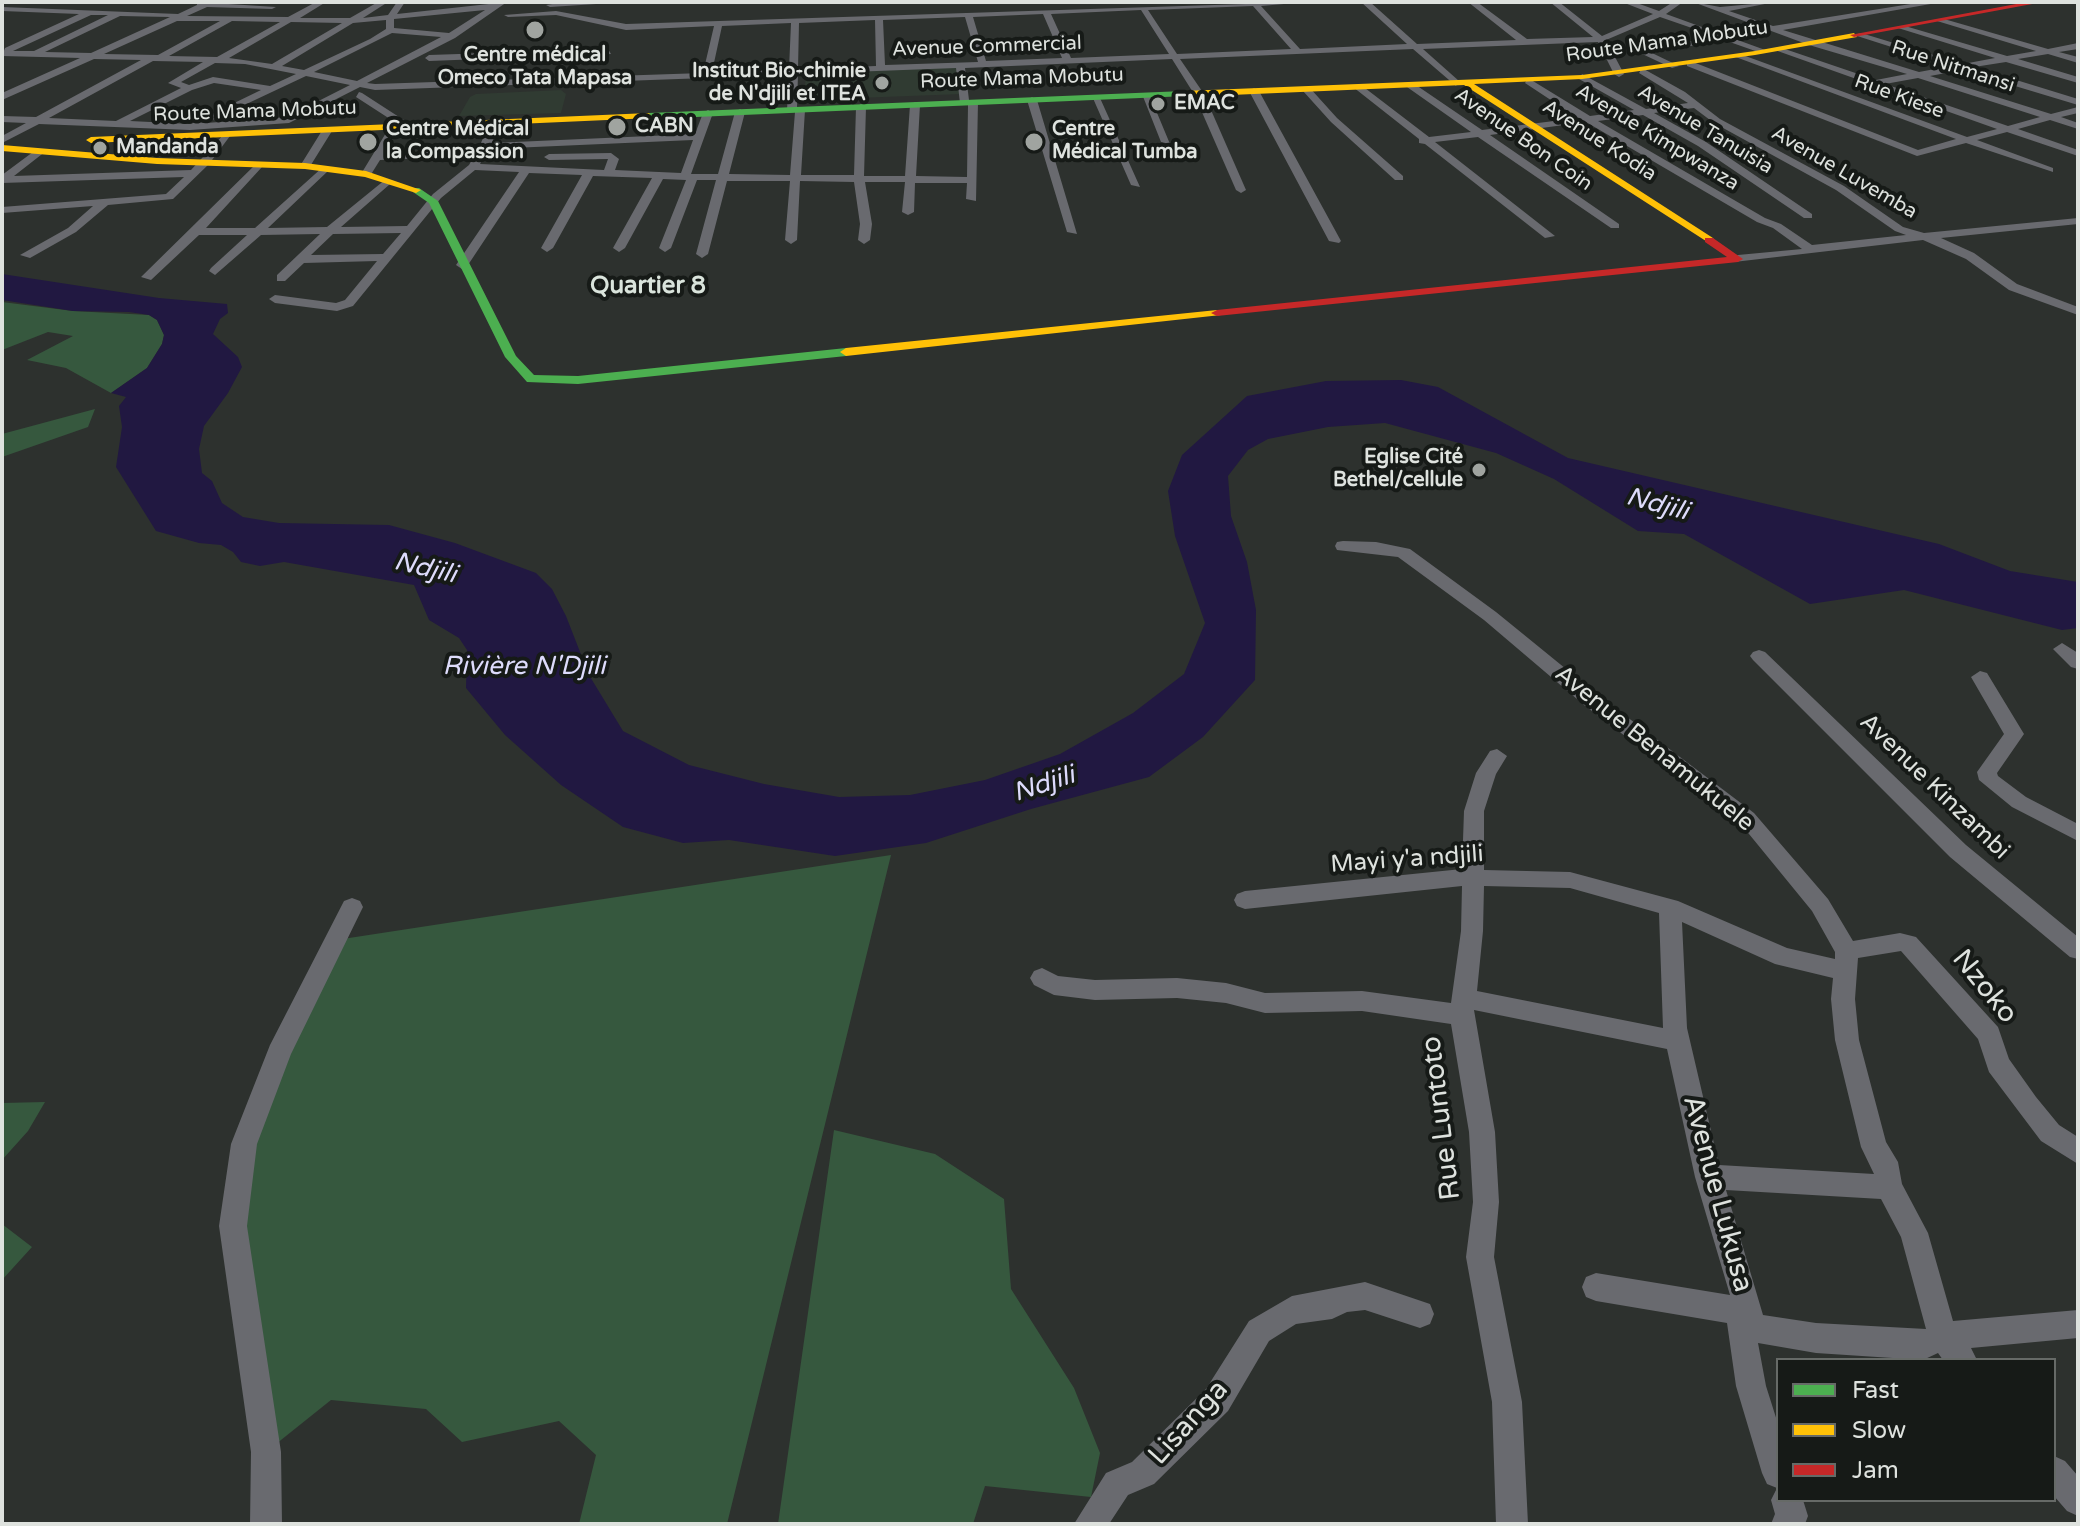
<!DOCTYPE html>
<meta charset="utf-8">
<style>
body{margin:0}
#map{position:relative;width:2080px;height:1526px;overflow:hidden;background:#2d312e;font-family:"Varela Round",sans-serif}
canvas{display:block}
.frame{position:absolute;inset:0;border:4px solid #dee2de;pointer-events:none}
.legend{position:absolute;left:1776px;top:1358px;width:280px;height:144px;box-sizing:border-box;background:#161a17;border:2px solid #666a67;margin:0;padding:10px 14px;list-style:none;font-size:24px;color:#dee2de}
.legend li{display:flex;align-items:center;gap:16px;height:40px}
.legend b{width:40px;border:2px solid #666a67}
</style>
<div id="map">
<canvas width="2080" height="1526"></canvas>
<div class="frame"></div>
<ul class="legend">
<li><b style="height:10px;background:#4caf50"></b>Fast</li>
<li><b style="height:10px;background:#ffc107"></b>Slow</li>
<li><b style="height:10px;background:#c62828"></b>Jam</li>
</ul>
</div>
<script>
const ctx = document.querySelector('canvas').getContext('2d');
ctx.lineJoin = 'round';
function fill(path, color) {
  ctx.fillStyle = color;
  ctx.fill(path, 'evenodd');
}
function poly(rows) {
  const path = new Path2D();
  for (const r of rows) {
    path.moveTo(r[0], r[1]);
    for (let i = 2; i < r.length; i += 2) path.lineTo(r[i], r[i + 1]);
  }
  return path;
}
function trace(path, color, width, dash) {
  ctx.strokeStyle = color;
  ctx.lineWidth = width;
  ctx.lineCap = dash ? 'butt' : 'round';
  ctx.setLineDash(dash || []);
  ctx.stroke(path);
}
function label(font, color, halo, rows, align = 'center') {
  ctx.font = font + ' "Varela Round",sans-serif';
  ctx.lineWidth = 8;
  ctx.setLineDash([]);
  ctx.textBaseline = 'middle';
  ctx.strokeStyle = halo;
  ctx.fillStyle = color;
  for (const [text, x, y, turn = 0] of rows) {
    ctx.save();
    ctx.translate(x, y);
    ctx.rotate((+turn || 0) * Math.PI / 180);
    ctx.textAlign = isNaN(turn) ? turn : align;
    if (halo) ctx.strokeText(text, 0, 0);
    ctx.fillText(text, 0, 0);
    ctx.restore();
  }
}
const built = poly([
 [956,67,962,94,804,100,806,73],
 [561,90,566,94,561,113,459,116,470,97,476,94]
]);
const green = poly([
 [2,302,73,311,149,315,157,320,164,335,162,344,147,368,111,393,66,368,27,360,73,336,48,332,2,350],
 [95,409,88,427,2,457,2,434],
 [891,855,727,1524,579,1524,596,1455,559,1421,462,1442,426,1409,331,1400,266,1452,233,1226,255,1113,336,940],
 [45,1102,28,1131,2,1160,2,1103],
 [834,1130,935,1154,1004,1199,1011,1289,1074,1388,1100,1453,1091,1497,985,1486,973,1524,778,1524],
 [2,1224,32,1247,2,1280]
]);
const water = poly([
 [2,274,159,298,227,304,228,313,220,319,213,334,238,357,242,367,228,393,204,426,199,449,202,473,212,481,222,503,243,517,279,523,389,525,455,543,536,573,552,589,566,616,589,675,623,731,689,765,764,784,839,797,910,795,985,780,1060,754,1133,713,1184,674,1205,623,1175,536,1168,491,1182,455,1247,396,1326,381,1401,380,1438,387,1568,458,1939,544,2010,571,2078,582,2078,628,2062,630,1904,590,1810,604,1684,534,1638,531,1554,479,1496,453,1385,423,1328,427,1268,439,1248,450,1228,476,1231,516,1247,562,1256,610,1255,680,1203,737,1149,777,1031,809,926,843,835,856,729,840,683,843,623,827,561,785,505,735,466,688,467,650,459,638,429,620,414,585,284,562,260,566,241,562,233,552,221,545,199,543,156,531,116,467,122,427,119,406,126,397,111,393,147,368,162,344,164,335,157,320,149,315,129,312,73,311,2,300]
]);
const street = poly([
 [197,2,276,7,272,9,207,7,187,16,288,17,316,2,326,2,300,18,350,18,378,2,388,2,363,18,388,15,397,2,405,2,397,14,507,2,455,38,367,83,375,84,703,73,714,26,626,30,556,15,508,17,504,15,556,11,626,24,1307,2,1261,6,1300,49,1407,44,1361,2,1370,2,1417,44,1516,40,1468,2,1477,2,1527,39,1593,37,1550,2,1559,2,1602,36,1653,14,1622,2,1634,2,1659,11,1673,2,1683,2,1666,14,1768,51,1761,53,1724,40,1652,53,1679,66,1672,68,1638,52,1715,36,1660,17,1606,40,1624,74,1619,77,1614,74,1598,42,1423,49,1459,81,1456,86,1413,49,1180,59,1204,94,1246,190,1241,193,1236,190,1194,94,1172,59,965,68,969,100,978,102,976,201,966,199,967,183,915,183,914,212,908,215,902,212,905,182,865,182,872,224,870,240,864,244,858,240,860,224,854,182,800,181,797,240,791,244,785,240,790,181,727,181,708,254,702,258,696,254,716,180,697,180,671,248,665,252,659,248,686,180,663,179,625,248,619,252,613,248,652,178,593,176,553,248,547,252,541,248,582,175,529,173,466,268,462,269,456,265,519,172,475,170,441,198,353,306,337,311,275,303,269,299,275,295,336,303,345,300,377,261,304,263,285,281,277,281,277,275,320,234,261,235,215,275,209,271,211,268,247,235,199,235,151,280,141,277,258,162,262,163,262,167,206,228,255,228,324,166,329,169,328,171,268,228,327,227,386,179,391,182,390,184,341,227,407,226,433,194,469,165,474,156,380,160,370,176,362,176,361,174,389,128,394,125,399,128,384,154,478,150,489,124,494,121,499,124,492,143,695,134,703,113,708,110,713,113,691,174,718,174,735,112,740,109,745,112,729,174,790,175,795,112,787,110,789,75,375,90,360,87,289,123,190,130,39,124,2,143,2,136,26,123,2,122,2,116,36,117,141,60,94,59,2,100,2,93,80,58,2,56,5,48,79,14,2,11,2,7,178,14,197,5,197,2],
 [1253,6,1291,49,1177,54,1148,10,1253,6],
 [485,10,449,33,394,28,394,19,485,10],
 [1141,10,1169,54,1071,58,1051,14,1141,10],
 [1043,14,1062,58,986,61,973,17,1043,14],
 [91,15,108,15,34,51,13,51,91,15],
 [120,16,170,17,91,53,45,52,120,16],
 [965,17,978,62,885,65,883,20,965,17],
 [386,20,386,29,370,39,304,70,282,66,353,23,386,20],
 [875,20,876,66,798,69,799,23,875,20],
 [177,21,220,21,158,55,104,54,177,21],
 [232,21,280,22,217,57,169,56,232,21],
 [291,22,342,23,272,64,229,58,291,22],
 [791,23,789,69,712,72,722,26,791,23],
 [392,33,441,37,357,81,314,72,392,33],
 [153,61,203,62,168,83,181,88,116,121,49,118,153,61],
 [215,63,245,64,296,74,270,86,213,77,189,85,181,82,215,63],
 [956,68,960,103,968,105,967,177,916,176,920,105,915,102,910,105,905,176,864,176,866,107,861,104,856,107,854,175,801,175,805,110,797,108,798,74,956,68],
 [306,76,350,85,287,117,206,123,306,76],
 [214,83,261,90,191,124,130,121,192,90,214,83],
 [693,140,681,173,615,170,619,159,611,153,549,154,544,157,549,160,608,159,604,170,480,164,489,149,693,140],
 [401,233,383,254,311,255,333,234,401,233],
 [565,2,627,2,550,7,546,5,565,2],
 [1693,2,1720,7,1775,2,1729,11,1773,26,1923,2,1942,2,1783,30,1919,72,1951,66,1854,35,1861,33,1963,64,1995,58,1898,28,1905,26,2007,56,2036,51,1937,21,1944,19,2048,49,2078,43,2078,49,2059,52,2078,57,2078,63,2048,54,2018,59,2078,77,2078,83,2006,62,1974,67,2078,99,2078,105,1962,70,1930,76,2051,114,2078,107,2078,113,2061,117,2078,123,2078,129,2050,120,2018,129,2078,150,2078,156,2007,132,1977,140,2053,168,2053,172,1966,143,1917,156,1687,66,1687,62,1693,62,1918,150,1956,139,1733,56,1740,54,1967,137,1997,129,1772,49,1779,47,1876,80,1907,74,1809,45,1693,2],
 [1918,78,2040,117,2008,126,1885,84,1918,78],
 [608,49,611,54,429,61,425,58,429,55,608,49],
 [1642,68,1685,92,1720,119,1844,186,1903,227,1924,233,2078,218,2078,224,1941,238,1974,253,2017,284,2078,307,2078,315,2009,290,1966,259,1923,240,1734,262,1732,259,1738,255,1802,249,1773,228,1757,222,1586,122,1490,135,1619,224,1619,228,1611,228,1478,137,1435,142,1555,236,1545,238,1425,144,1419,143,1419,139,1353,87,1361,85,1429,137,1471,132,1407,87,1407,83,1413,83,1482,130,1578,118,1525,83,1528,78,1590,116,1634,110,1579,79,1582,74,1646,109,1688,103,1639,73,1642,68],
 [1694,108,1714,123,1836,190,1895,231,1906,235,1812,245,1781,224,1765,218,1598,121,1643,115,1698,146,1804,218,1812,218,1812,214,1706,142,1654,113,1694,108],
 [1303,87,1309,87,1337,118,1403,176,1403,180,1395,180,1331,122,1303,91,1303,87],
 [1254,88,1259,91,1341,241,1339,243,1329,241,1249,91,1254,88],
 [359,92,362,93,416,128,407,130,356,97,359,92],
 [1142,94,1150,96,1170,144,1161,142,1142,94],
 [1092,96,1100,98,1140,187,1131,185,1092,96],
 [1032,97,1037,100,1077,234,1067,232,1027,100,1032,97],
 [323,129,332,131,309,168,301,168,300,166,323,129],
 [225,133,230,136,209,164,173,199,108,205,76,232,30,258,20,255,68,228,93,206,2,213,2,207,166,194,184,177,2,183,2,175,37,149,46,151,14,176,191,170,225,133],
 [1343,541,1376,542,1410,549,1496,612,1598,695,1754,813,1828,899,1853,941,1900,933,1916,937,1998,1027,2009,1059,2036,1097,2059,1125,2078,1137,2078,1164,2041,1141,1989,1072,1978,1039,1901,951,1858,958,1855,999,1859,1040,1886,1142,1898,1162,1902,1184,1928,1233,1953,1321,2078,1310,2078,1338,1971,1348,1977,1360,1943,1360,1938,1353,1923,1360,1816,1353,1758,1343,1766,1386,1778,1424,1778,1500,1803,1500,1808,1516,1805,1524,1771,1524,1775,1514,1771,1500,1777,1488,1767,1484,1762,1473,1736,1386,1727,1323,1596,1301,1586,1297,1582,1287,1586,1277,1596,1273,1730,1295,1695,1177,1667,1049,1474,1010,1495,1132,1499,1202,1494,1257,1522,1402,1528,1524,1496,1524,1492,1402,1466,1257,1473,1202,1469,1132,1451,1024,1362,1011,1265,1013,1226,1003,1177,998,1095,1000,1054,995,1034,985,1030,978,1034,971,1042,968,1058,976,1095,980,1177,978,1226,983,1265,993,1362,991,1451,1003,1461,931,1462,886,1245,909,1237,906,1234,900,1237,894,1245,891,1462,869,1464,811,1476,773,1490,751,1497,749,1507,756,1496,774,1484,811,1484,870,1570,872,1678,901,1787,948,1835,959,1835,952,1812,911,1740,823,1584,705,1484,620,1398,557,1337,550,1335,546,1337,542,1343,541],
 [1484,886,1570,888,1659,913,1663,1028,1477,991,1483,931,1484,886],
 [1682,922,1775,964,1833,978,1831,999,1835,1040,1861,1147,1874,1174,1719,1165,1687,1028,1682,922],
 [1726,1190,1881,1199,1901,1237,1926,1329,1816,1323,1763,1315,1726,1190],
 [2062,643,2078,653,2078,669,2071,667,2053,649,2062,643],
 [1759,650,1765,652,1966,845,2078,937,2078,959,2070,957,1950,857,1753,660,1750,656,1753,652,1759,650],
 [1980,671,1987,673,2024,734,1997,773,1998,776,2026,797,2078,824,2078,841,2012,807,1979,780,1977,772,2004,734,1971,677,1980,671],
 [352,898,360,901,363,907,291,1054,257,1144,247,1226,281,1452,282,1524,250,1524,251,1452,219,1226,231,1144,270,1045,344,901,352,898],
 [1365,1282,1430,1304,1434,1314,1430,1324,1420,1328,1365,1310,1347,1312,1332,1319,1296,1324,1269,1341,1228,1411,1154,1484,1128,1495,1109,1524,1074,1524,1106,1473,1132,1462,1206,1389,1249,1321,1292,1296,1365,1282],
 [2054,1456,2065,1461,2078,1476,2078,1516,2067,1511,2054,1496,2054,1456]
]);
const fast = poly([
 [1184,91,1187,96,649,119,645,116,649,113,1184,91],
 [413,188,419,188,438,201,516,356,534,375,578,376,846,348,852,352,846,356,578,384,527,382,505,357,429,203,413,192,413,188]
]);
const slow = poly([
 [1854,33,1857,37,1755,55,1582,79,1474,84,1713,238,1714,240,1709,243,1464,85,1184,97,1180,94,1184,91,1582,75,1755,51,1854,33],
 [649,113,652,118,91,143,86,140,91,137,649,113],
 [2,145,157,158,305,163,366,171,421,190,416,193,365,177,305,169,157,164,2,151,2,145],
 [1217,310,1221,311,1221,315,846,356,840,352,846,348,1217,310]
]);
const jam = poly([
 [2027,2,2043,2,1854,37,1850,35,2027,2],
 [1705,238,1713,238,1743,259,1738,262,1217,316,1211,313,1217,310,1727,257,1705,242,1705,238]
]);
const markers = [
 [535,30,10,"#a0a4a0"],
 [882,83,8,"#a0a4a0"],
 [1158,104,8,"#a0a4a0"],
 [617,127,10,"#a0a4a0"],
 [368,142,10,"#a0a4a0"],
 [1034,142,10,"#a0a4a0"],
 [100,148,8,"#a0a4a0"],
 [1479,470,8,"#a0a4a0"]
];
const farStreetnames = [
 ["Route Mama Mobutu",1667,42,-8],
 ["Avenue Commercial",987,47,-2],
 ["Rue Nitmansi",1953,67,18],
 ["Route Mama Mobutu",1022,79,-2],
 ["Rue Kiese",1899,97,20],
 ["Route Mama Mobutu",255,112,-2],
 ["Avenue Tanuisia",1705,130,31],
 ["Avenue Kimpwanza",1657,138,31],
 ["Avenue Bon Coin",1523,140,35],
 ["Avenue Kodia",1599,141,33],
 ["Avenue Luvemba",1844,173,30]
];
const farPoinames = [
 ["Centre médical",535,56,"center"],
 ["Omeco Tata Mapasa",535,79,"center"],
 ["Institut Bio-chimie",866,72,"right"],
 ["de N'djili et ITEA",866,95,"right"],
 ["EMAC",1174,104],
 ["CABN",635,127],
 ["Centre Médical",386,130],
 ["la Compassion",386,153],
 ["Centre",1052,130],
 ["Médical Tumba",1052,153],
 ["Mandanda",116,148],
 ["Eglise Cité",1463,458,"right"],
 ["Bethel/cellule",1463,481,"right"]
];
const farQuarternames = [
 ["Quartier 8",648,287]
];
const streetNames = [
 ["Avenue Benamukuele",1654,749,39],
 ["Avenue Kinzambi",1934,787,44],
 ["Mayi y'a ndjili",1407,860,-4]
];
const waterNames = [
 ["Ndjili",1657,505,15],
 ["Ndjili",425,569,13],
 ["Rivière N'Djili",524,667],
 ["Ndjili",1044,785,-18]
];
const nearStreetnames = [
 ["Nzoko",1984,987,51],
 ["Rue Luntoto",1442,1118,-97],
 ["Avenue Lukusa",1717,1194,75],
 ["Lisanga",1189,1423,-48]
];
fill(built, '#303b32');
fill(green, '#36583e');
fill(water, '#211841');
fill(street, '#696a6f');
fill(fast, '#4caf50');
fill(slow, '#ffc107');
fill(jam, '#c62828');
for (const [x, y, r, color] of markers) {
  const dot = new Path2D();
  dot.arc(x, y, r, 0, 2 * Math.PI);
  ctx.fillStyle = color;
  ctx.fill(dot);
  trace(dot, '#161a17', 3);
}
label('20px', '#dee2de', '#161a17', farStreetnames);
label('bold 20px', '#dee2de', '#161a17', farPoinames, 'left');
label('bold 24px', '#dae4dc', '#161a17', farQuarternames);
label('24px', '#dee2de', '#161a17', streetNames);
label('italic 26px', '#dddbfb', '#161a17', waterNames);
label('28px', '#dee2de', '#161a17', nearStreetnames);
</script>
